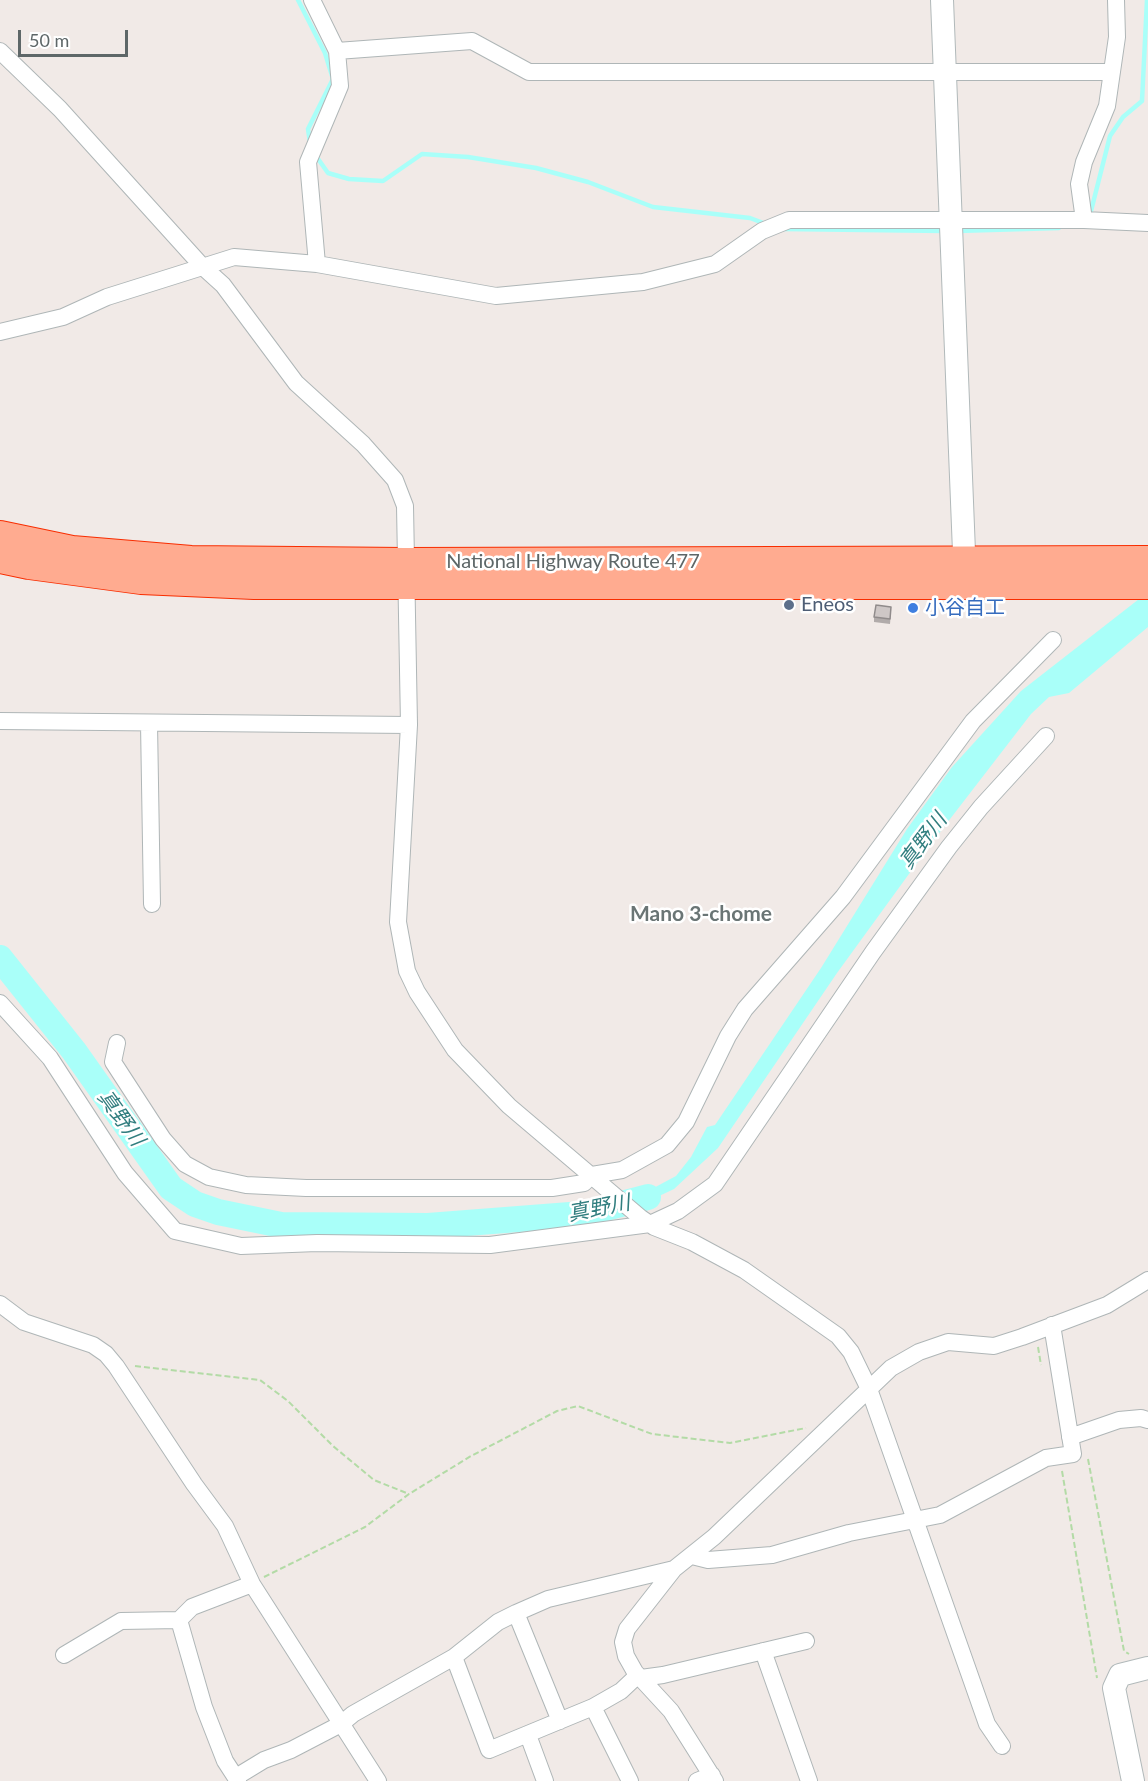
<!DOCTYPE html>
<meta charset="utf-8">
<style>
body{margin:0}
#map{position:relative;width:1148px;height:1781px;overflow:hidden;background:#f1eae7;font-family:Lato,sans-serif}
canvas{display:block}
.scale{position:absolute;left:18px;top:30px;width:110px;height:27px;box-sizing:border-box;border:3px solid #5e6768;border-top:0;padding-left:8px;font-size:18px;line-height:21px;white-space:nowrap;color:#5e6768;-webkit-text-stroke:4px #fff;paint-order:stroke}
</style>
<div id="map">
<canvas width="1148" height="1781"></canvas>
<div class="scale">50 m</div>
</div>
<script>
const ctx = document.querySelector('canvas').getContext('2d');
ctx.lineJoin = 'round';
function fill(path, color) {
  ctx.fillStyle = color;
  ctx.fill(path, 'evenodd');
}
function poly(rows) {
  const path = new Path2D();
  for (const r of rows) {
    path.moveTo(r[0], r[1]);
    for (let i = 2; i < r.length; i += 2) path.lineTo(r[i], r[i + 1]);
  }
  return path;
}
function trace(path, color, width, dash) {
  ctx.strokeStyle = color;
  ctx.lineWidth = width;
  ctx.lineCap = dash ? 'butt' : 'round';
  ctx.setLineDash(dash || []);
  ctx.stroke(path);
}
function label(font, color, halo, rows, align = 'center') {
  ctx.font = font + ' Lato,"Noto Sans JP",sans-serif';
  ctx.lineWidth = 5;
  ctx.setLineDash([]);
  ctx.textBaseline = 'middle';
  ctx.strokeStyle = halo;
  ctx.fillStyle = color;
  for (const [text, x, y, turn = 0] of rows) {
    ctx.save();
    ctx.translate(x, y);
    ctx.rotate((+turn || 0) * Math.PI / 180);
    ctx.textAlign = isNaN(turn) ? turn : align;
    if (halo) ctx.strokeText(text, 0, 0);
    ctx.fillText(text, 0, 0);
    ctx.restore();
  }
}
const water = poly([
 [1148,592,1148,627,1069,693,1049,697,1031,714,930,845,837,973,718,1148,674,1189,640,1205,633,1199,676,1176,691,1157,707,1127,715,1125,821,968,907,829,952,767,1021,691]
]);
const stream = poly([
 [298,0,325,53,333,79,308,129,310,143],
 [316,156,328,173,349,179,383,181,422,154,468,157,536,168,588,182,653,207,750,218,766,224],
 [1087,215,1091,211,1110,136,1123,117,1142,101,1147,0],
 [783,229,945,231],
 [957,231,1059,228]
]);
const river = poly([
 [0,958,74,1051,171,1188,195,1204,218,1212,281,1225,428,1226,583,1214,648,1197]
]);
const path = poly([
 [1038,1347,1041,1365],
 [135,1366,260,1380,288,1401,333,1446,374,1480,409,1494],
 [1088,1459,1124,1651,1129,1654],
 [1062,1471,1097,1678],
 [264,1577,365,1527,409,1494,471,1456,557,1411,578,1406,652,1434,730,1443,806,1428]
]);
const street = poly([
 [312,0,337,51,340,86,308,162,317,264],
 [0,51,60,109,202,266,223,285,296,383,363,444,395,480,405,506,409,725,398,922,407,971,417,992,455,1050,509,1106,641,1218,654,1227,692,1242,744,1270,838,1336,851,1352,869,1389,987,1724,1002,1746],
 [337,51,472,41,529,72,1112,72],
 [1084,220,1079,184,1084,162,1107,106,1117,37,1116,0],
 [0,332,63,317,107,297,234,257,317,264,496,296,643,282,715,264,762,231,789,220,1084,220,1148,223],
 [0,721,409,725],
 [149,723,152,904],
 [0,1003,50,1058,125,1173,175,1231,241,1246,317,1243,490,1245,650,1224,678,1211,715,1184,873,952,949,847,981,807,1046,736],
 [117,1043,113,1062,163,1139,185,1164,209,1177,246,1185,306,1188,552,1188,584,1183,592,1175,622,1170,667,1145,686,1122,728,1036,745,1009,843,897,973,721,1053,640],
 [0,1304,24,1322,93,1345,106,1354,116,1366,194,1484,225,1526,252,1584,378,1781],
 [1070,1437,1119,1420,1141,1418,1148,1420],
 [692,1556,708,1560,772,1555,849,1533,940,1515,1046,1458,1073,1454,1052,1325],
 [516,1613,560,1721],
 [763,1651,809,1781],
 [64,1655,121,1621,179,1620],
 [454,1657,489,1750,593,1707,621,1691,638,1675],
 [641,1678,663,1675,806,1641],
 [593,1707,630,1781],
 [528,1735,545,1781],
 [236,1777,264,1760,291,1750,341,1724,353,1714,454,1657,498,1622,516,1613,548,1599,674,1569],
 [238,1781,225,1761,204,1707,179,1620,192,1607,252,1584],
 [697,1781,712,1775],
 [715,1781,671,1711,635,1672,626,1656,623,1642,627,1629,674,1569,714,1537,891,1368,919,1352,948,1342,994,1346,1022,1337,1107,1305,1148,1280]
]);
const secondary = poly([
 [942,0,965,577],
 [1133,1781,1114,1688,1120,1675,1148,1668]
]);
const highway = poly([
 [0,535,72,550,191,560,405,562,1148,560],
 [0,559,29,565,141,580,254,585,1148,585]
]);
const wall = poly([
 [891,612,890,624,874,622,874,617]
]);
const building = poly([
 [876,605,891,607,890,619,874,617,876,605]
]);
const markers = [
 [789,605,6,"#5c6f8a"],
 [913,608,6,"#3f7fe0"]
];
const streetNames = [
 ["National Highway Route 477",573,562]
];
const serviceNames = [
 ["Eneos",801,605]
];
const shopNames = [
 ["小谷自工",925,608]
];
const waterNames = [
 ["真野川",923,841,-53],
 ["真野川",121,1118,54],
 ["真野川",599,1208,-11]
];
const neighbourhoodNames = [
 ["Mano 3-chome",701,914]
];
fill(water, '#a9fff9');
trace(stream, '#a9fff9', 4.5);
trace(river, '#a9fff9', 26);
trace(street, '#afb6b7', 18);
trace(secondary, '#b1b9ba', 24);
trace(highway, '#f82d00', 30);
trace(path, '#b3dba6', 2, [6, 3]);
trace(street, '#fff', 16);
trace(secondary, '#fff', 22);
trace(highway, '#ffab90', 28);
fill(wall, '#b1abaa');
fill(building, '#cec7c6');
trace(building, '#908b8b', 1.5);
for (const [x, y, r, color] of markers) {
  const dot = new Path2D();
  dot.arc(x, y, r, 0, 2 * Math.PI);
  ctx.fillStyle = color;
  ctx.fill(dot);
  trace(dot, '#fff', 2);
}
label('20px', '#5e6768', '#fff', streetNames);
label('20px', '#4e5e75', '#fff', serviceNames, 'left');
label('20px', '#366cbe', '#fff', shopNames, 'left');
label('italic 21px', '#317e7f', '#fff', waterNames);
label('bold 21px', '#6a7575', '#fff', neighbourhoodNames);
</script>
